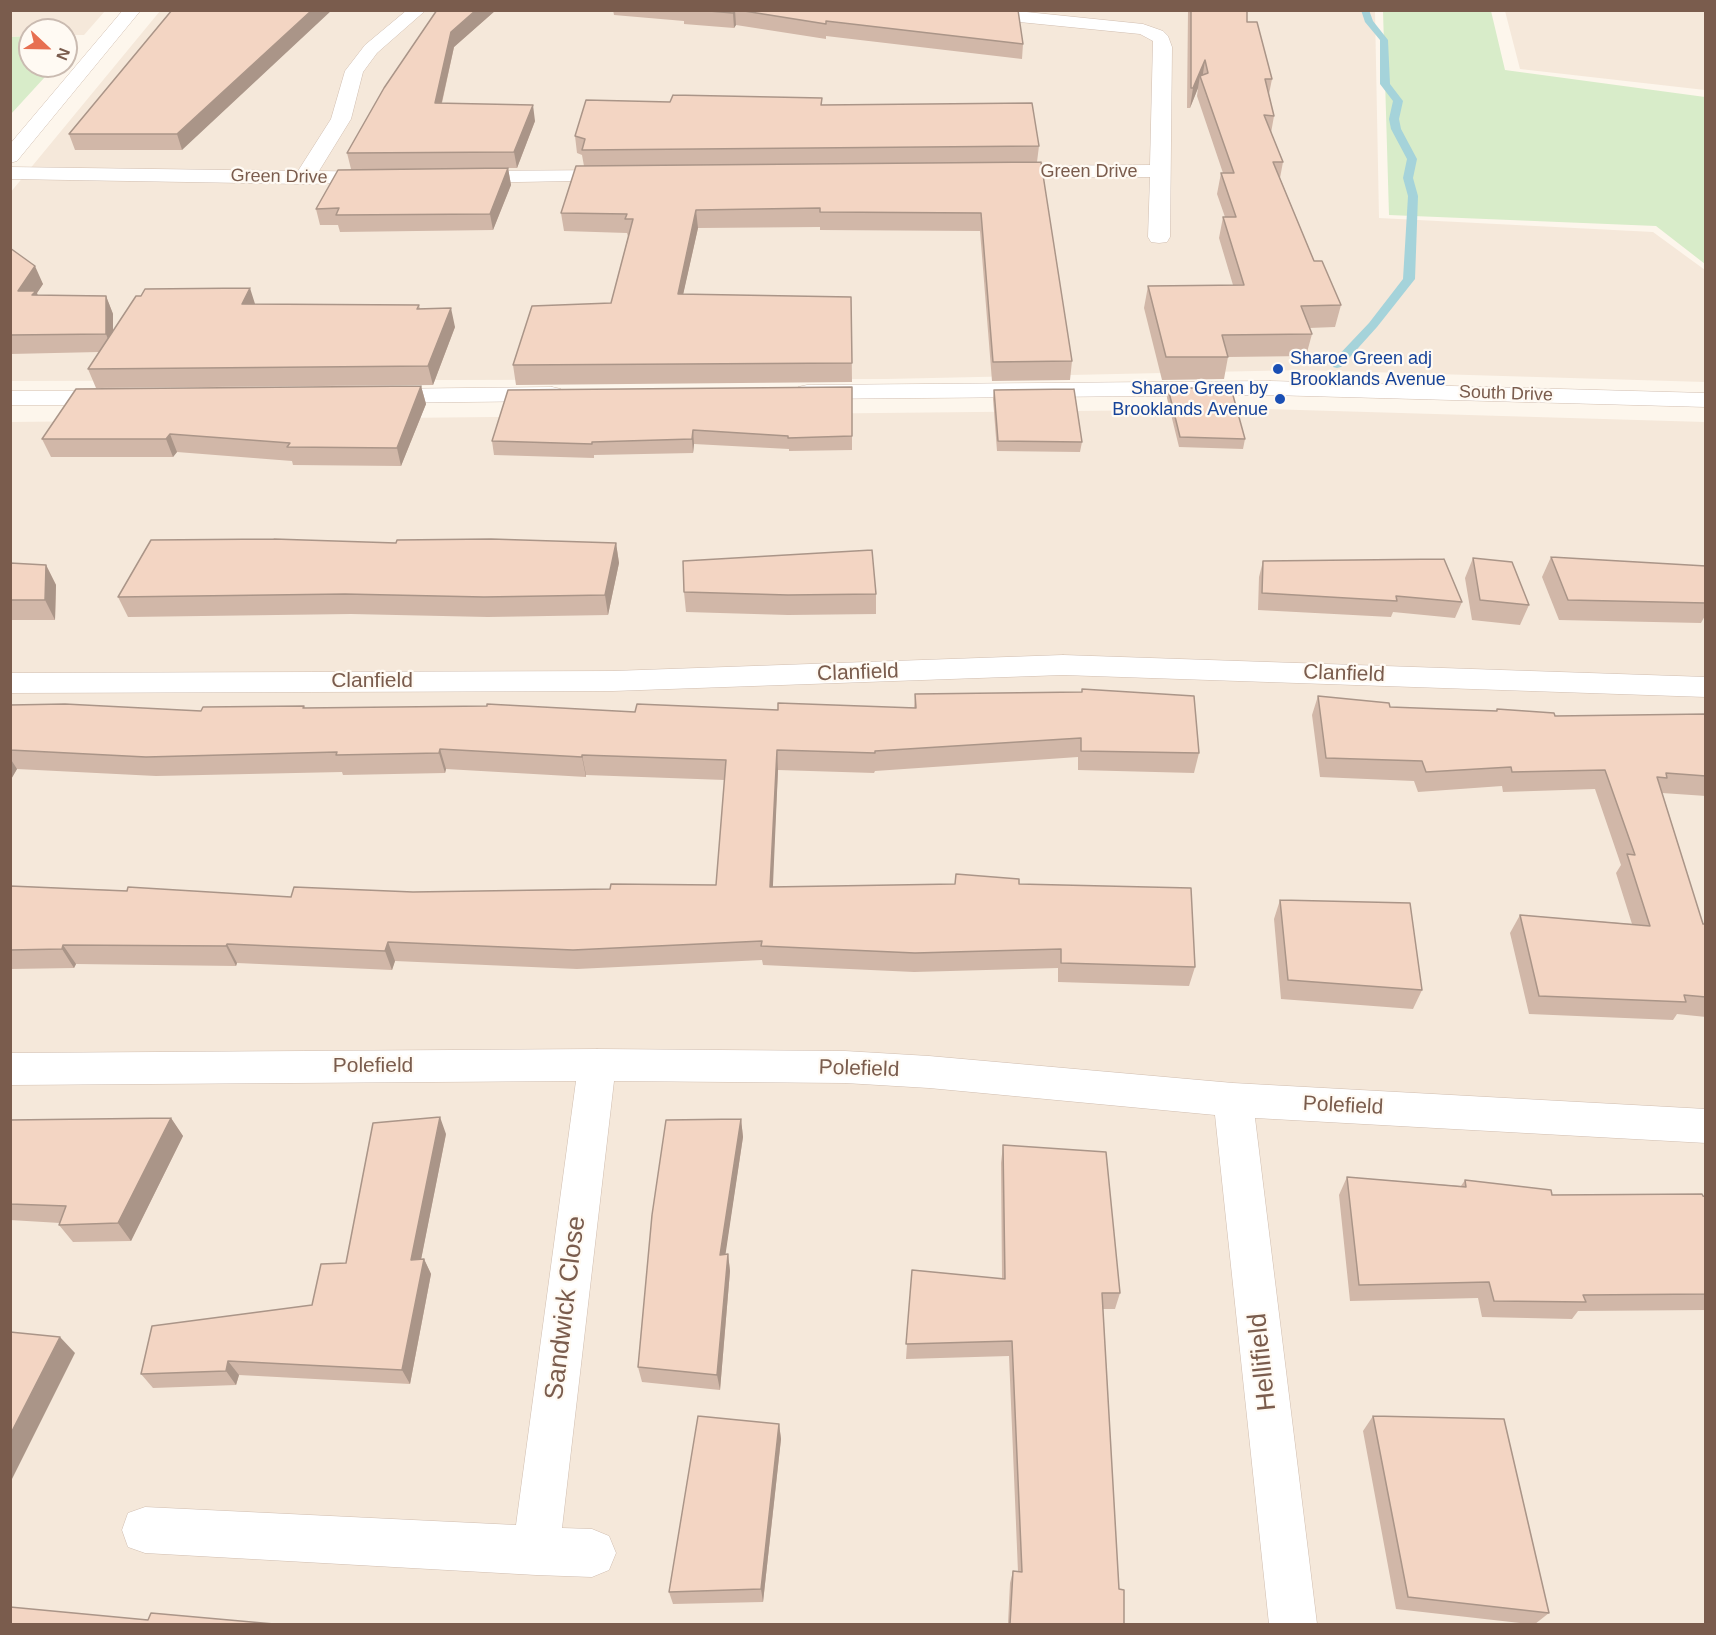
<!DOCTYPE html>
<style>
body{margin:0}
#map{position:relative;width:1716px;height:1635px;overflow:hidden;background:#fdf6ec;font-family:Arial,sans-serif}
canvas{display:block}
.frame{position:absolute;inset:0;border:12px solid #7a5c4d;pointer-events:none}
.north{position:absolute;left:18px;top:18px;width:60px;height:60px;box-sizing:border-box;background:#fffaf3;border:2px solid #cabbb1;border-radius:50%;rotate:112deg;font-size:16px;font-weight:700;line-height:24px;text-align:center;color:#7a5c4d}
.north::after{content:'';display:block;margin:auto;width:21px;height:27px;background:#e76f51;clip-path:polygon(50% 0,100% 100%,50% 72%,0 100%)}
</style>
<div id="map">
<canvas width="1716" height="1635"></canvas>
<div class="frame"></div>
<div class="north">N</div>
</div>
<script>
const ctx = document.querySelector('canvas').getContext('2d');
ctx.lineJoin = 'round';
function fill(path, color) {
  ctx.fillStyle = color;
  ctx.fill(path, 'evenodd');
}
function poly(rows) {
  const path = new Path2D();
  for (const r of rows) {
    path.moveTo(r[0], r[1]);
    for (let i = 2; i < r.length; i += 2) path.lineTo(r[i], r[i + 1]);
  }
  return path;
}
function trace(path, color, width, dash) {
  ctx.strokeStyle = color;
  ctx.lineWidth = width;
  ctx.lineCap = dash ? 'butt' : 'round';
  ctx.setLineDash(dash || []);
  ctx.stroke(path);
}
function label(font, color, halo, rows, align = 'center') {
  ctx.font = font + ' Arial,sans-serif';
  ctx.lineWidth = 4.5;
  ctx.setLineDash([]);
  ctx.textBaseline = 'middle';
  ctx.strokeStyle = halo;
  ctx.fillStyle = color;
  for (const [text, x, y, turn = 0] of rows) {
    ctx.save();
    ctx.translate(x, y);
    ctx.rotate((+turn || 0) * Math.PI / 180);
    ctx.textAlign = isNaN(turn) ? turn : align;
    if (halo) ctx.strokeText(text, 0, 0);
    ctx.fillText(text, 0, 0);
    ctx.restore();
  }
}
const residential = poly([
 [10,11,11,10,105,11,84,35,66,35,66,30,30,30,30,36,11,37],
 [160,11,1375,11,1379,218,1653,232,1705,270,1705,382,1301,370,886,379,11,381,10,193],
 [1505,11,1705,11,1705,90,1520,69],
 [1266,409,1705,422,1705,1624,11,1624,10,422]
]);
const green = poly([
 [1383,11,1491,11,1505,70,1705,97,1705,264,1656,226,1389,215],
 [30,36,30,66,55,66,11,114,11,37]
]);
const stream = poly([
 [1361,10,1369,10,1373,21,1388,40,1390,84,1403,101,1399,119,1401,129,1417,159,1413,178,1418,196,1415,279,1377,327,1341,367,1337,368,1333,367,1333,361,1369,323,1403,279,1408,196,1403,178,1407,159,1391,129,1389,119,1393,101,1380,84,1380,40,1365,22,1361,10]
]);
const minor = poly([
 [123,10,141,10,17,161,10,163,10,144,123,10],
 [407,10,426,10,377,53,363,72,351,119,319,171,378,172,385,174,388,178,385,182,304,184,10,179,10,167,298,171,331,119,345,71,365,45,407,10],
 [941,10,1007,10,1143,24,1163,31,1168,36,1172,47,1170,237,1167,242,1159,243,1151,242,1148,237,1150,177,999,178,992,176,989,172,992,168,999,166,1150,165,1153,41,1140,34,949,15,941,10],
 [618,170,625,172,628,176,625,180,465,183,458,181,455,177,458,173,465,171,618,170],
 [1270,381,1706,393,1706,407,1270,395,807,399,798,397,795,392,798,387,807,385,1270,381],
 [552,387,561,389,564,394,561,399,552,401,379,403,370,401,367,396,370,391,379,389,552,387],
 [10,391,114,391,123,393,126,398,123,403,114,405,10,405,10,391],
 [1063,655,1706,677,1706,697,1063,675,613,691,10,693,10,673,613,671,1063,655],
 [597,1049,845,1051,929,1056,1233,1083,1706,1109,1706,1143,1255,1118,1317,1624,1269,1624,1215,1115,929,1088,845,1083,614,1081,562,1528,592,1529,609,1536,616,1553,609,1570,592,1577,536,1575,145,1553,128,1547,122,1530,128,1513,145,1507,516,1525,576,1081,10,1085,10,1053,597,1049]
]);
const wall = poly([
 [172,10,182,150,75,150,69,134],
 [437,10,496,10,454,47,442,103,535,121,517,168,508,168,511,185,493,230,340,232,338,225,320,225,316,209,351,169,347,153],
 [613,10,1018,10,1023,44,1022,59,826,36,826,39,736,25,734,28,684,24,684,21,614,15],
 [1188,10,1247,10,1247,22,1272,79,1269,94,1274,116,1271,133,1283,162,1280,178,1314,261,1341,305,1335,327,1309,328,1312,334,1306,356,1228,357,1224,379,1162,380,1144,308,1148,286,1233,285,1219,238,1223,217,1225,217,1217,194,1221,173,1223,173,1197,96,1198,88,1190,108,1187,108],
 [822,98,822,105,1039,146,1037,162,1072,361,1070,380,992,381,980,231,820,230,820,227,698,228,683,294,851,297,852,382,516,385,513,365,611,303,628,237,627,233,564,231,561,213,584,166,582,155,577,153,575,136,670,102],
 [10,248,43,284,37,293,37,295,106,296,113,314,113,330,255,304,419,305,420,309,455,327,433,385,96,388,88,369,99,352,10,354],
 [421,386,426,404,401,466,293,465,292,461,177,452,173,457,51,457,42,439],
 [852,387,852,450,789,451,789,449,694,444,693,453,594,455,594,458,494,455,492,441],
 [1168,388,1245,439,1243,449,1179,447,1167,398],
 [994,390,1082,442,1080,452,997,451,993,399],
 [396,543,616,543,619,563,608,615,488,617,351,614,128,617,118,597],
 [1551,557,1706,566,1706,614,1701,623,1559,620,1542,577],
 [1473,558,1529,605,1520,625,1472,620,1465,578],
 [1263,561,1462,602,1455,618,1393,612,1391,617,1258,610,1259,577],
 [10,563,46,565,56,585,55,620,10,620],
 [684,592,876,594,876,614,788,615,686,612],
 [915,694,1199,753,1194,773,1078,770,1078,757,875,771,874,773,778,770,772,887,1019,884,1195,967,1189,986,1058,982,1058,968,914,972,763,965,762,960,577,969,395,961,392,970,237,963,236,966,76,964,74,968,10,969,10,886,291,897,413,892,610,889,716,885,725,780,586,775,586,777,446,769,445,773,343,775,342,772,156,776,17,769,10,781,10,705,201,711,304,706,305,708,635,712,914,708],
 [1318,696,1390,707,1496,711,1497,709,1555,716,1706,714,1706,796,1662,793,1703,924,1706,924,1706,1017,1677,1014,1673,1020,1529,1014,1510,933,1520,915,1632,924,1616,873,1621,865,1595,789,1503,792,1502,786,1418,792,1414,781,1320,777,1312,715],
 [1280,900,1422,990,1413,1009,1281,999,1274,919],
 [171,1118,183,1136,131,1241,73,1242,59,1225,60,1223,10,1220,10,1120],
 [741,1119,743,1137,725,1254,728,1254,730,1271,720,1390,642,1382,638,1367],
 [446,1134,421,1259,424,1259,431,1274,410,1384,239,1375,236,1385,153,1388,141,1374,312,1305,346,1263],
 [1003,1145,1120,1293,1115,1309,1103,1309,1119,1589,1124,1624,1008,1624,1010,1583,1013,1571,1018,1572,1009,1356,906,1359,912,1270,1002,1279,1001,1163],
 [1347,1177,1461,1186,1465,1180,1552,1195,1706,1197,1706,1310,1578,1311,1572,1319,1482,1317,1478,1298,1350,1301,1339,1195],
 [1373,1416,1549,1613,1535,1624,1529,1624,1396,1609,1363,1431],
 [779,1424,781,1439,763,1602,673,1604,669,1592]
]);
const shadedWall = poly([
 [312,10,332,10,182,150,177,134],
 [476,10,496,10,454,47,438,119,435,103,451,32],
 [735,10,736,25,734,28,733,13],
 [1205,60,1202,80,1200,76,1198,88,1190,108,1193,88],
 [533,105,535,121,517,168,514,152],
 [508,168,511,185,493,230,490,214],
 [696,210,698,228,679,313,678,294],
 [35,266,43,284,37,293,43,309,18,291],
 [250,288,256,307,242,304],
 [106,296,113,314,113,352,106,334],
 [451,308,455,327,433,385,428,366],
 [421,386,426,404,401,466,397,448],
 [693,430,694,444,693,453,692,439],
 [170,434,177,452,173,457,166,439],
 [616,543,619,563,608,615,605,595],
 [46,565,56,585,55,620,45,600],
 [440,749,446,769,445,773,439,753],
 [777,750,778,770,772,907,770,887],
 [582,755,586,775,586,777,582,757],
 [10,758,17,769,10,781],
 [388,942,395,961,392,970,385,951],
 [227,944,237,963,236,966,226,946],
 [63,945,76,964,74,968,62,949],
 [440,1117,446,1134,418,1275,411,1260],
 [171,1118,183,1136,131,1241,118,1223],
 [741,1119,743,1137,723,1271,720,1255],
 [728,1254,730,1271,720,1390,717,1375],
 [424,1259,431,1274,410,1384,402,1370],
 [60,1337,75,1353,10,1483,10,1435],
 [228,1361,239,1375,236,1385,226,1371],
 [779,1424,781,1439,763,1602,761,1589]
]);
const building = poly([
 [172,10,312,10,177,134,69,134,172,10],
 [437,10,476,10,451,32,435,103,533,105,514,152,347,153,384,88,437,10],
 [697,10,735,10,733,13,697,10],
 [738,10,1018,10,1023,44,826,21,826,24,738,10],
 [1191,10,1247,10,1247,22,1257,22,1272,79,1265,79,1274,116,1264,115,1283,162,1273,162,1314,261,1322,261,1341,305,1301,306,1312,334,1222,335,1228,357,1166,357,1148,286,1244,285,1223,217,1236,217,1221,173,1234,173,1200,76,1208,73,1205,60,1193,88,1191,88,1191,10],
 [673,95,822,98,821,105,1032,103,1039,146,582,150,585,139,575,136,586,100,670,102,673,95],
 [1041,162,1072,361,993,362,981,213,820,212,820,208,696,210,678,294,851,297,852,363,513,365,532,306,611,303,633,219,625,219,627,214,561,213,576,166,1041,162],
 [508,168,490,214,336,215,339,208,316,209,338,170,508,168],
 [10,248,35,266,18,291,36,291,32,295,106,296,106,334,10,335,10,248],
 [250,288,242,304,419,305,417,309,451,308,428,366,88,369,136,296,141,296,145,289,250,288],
 [421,386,397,448,287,447,290,443,170,434,166,439,42,439,76,389,421,386],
 [852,387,852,436,788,438,788,436,693,430,692,439,592,442,592,444,492,441,508,390,852,387],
 [1168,388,1231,388,1245,439,1180,437,1168,388],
 [1074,389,1082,442,998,441,994,390,1074,389],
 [274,539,396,543,397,540,491,539,616,543,605,595,484,597,345,594,118,597,151,540,274,539],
 [872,550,876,594,788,595,684,592,683,561,872,550],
 [1551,557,1706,566,1706,603,1568,600,1551,557],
 [1473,558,1512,562,1529,605,1480,600,1473,558],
 [1444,559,1462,602,1396,596,1397,601,1262,593,1263,561,1444,559],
 [10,563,46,565,45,600,10,600,10,563],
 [1082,689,1194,696,1199,753,1081,751,1081,738,875,751,875,753,777,750,770,887,955,884,956,874,1019,879,1019,884,1191,888,1195,967,1061,963,1061,949,915,953,761,946,762,941,573,950,388,942,385,951,227,944,226,946,63,945,62,949,10,950,10,886,127,891,128,887,291,897,294,887,413,892,610,889,611,884,716,885,726,760,582,755,582,757,440,749,439,753,336,755,337,752,146,757,10,750,10,705,65,704,201,711,203,707,304,706,303,708,487,706,487,704,635,712,637,704,778,710,778,703,916,708,915,694,1082,692,1082,689],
 [1318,696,1389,703,1390,707,1497,711,1497,709,1554,713,1555,716,1706,714,1706,776,1666,773,1667,778,1657,777,1703,924,1706,924,1706,997,1684,995,1686,1002,1539,996,1520,915,1650,926,1627,854,1635,855,1605,770,1512,772,1511,767,1426,772,1422,761,1326,758,1318,696],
 [1280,900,1410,903,1422,990,1288,980,1280,900],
 [440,1117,411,1260,424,1259,402,1370,228,1361,226,1371,141,1374,152,1326,312,1305,321,1264,346,1263,373,1123,440,1117],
 [171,1118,118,1223,59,1225,66,1206,10,1204,10,1120,171,1118],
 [741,1119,720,1255,728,1254,717,1375,638,1367,652,1215,666,1120,741,1119],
 [1003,1145,1106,1152,1120,1293,1102,1293,1119,1589,1124,1590,1124,1624,1010,1624,1013,1571,1022,1572,1012,1341,906,1344,912,1270,1005,1279,1003,1145],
 [1347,1177,1466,1187,1465,1180,1551,1190,1552,1195,1702,1194,1703,1196,1706,1197,1706,1294,1583,1295,1586,1302,1494,1301,1489,1282,1359,1285,1347,1177],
 [10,1332,60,1337,10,1435,10,1332],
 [698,1416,779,1424,761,1589,669,1592,698,1416],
 [1373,1416,1504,1419,1549,1613,1408,1597,1373,1416],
 [10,1607,148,1620,151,1613,274,1624,10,1624,10,1607]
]);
const markers = [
 [1278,369,6,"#1a4fb4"],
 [1280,399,6,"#1a4fb4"]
];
const farStreetnames = [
 ["Green Drive",1089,172],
 ["Green Drive",279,177,1],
 ["South Drive",1506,394,2]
];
const farTransitnames = [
 ["Sharoe Green adj",1290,359],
 ["Brooklands Avenue",1290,380],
 ["Sharoe Green by",1268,389,"right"],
 ["Brooklands Avenue",1268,410,"right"]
];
const streetNames = [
 ["Clanfield",858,673,-2],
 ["Clanfield",1344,674,2],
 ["Clanfield",372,681],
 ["Polefield",373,1066],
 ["Polefield",859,1069,2],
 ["Polefield",1343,1106,3]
];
const nearStreetnames = [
 ["Sandwick Close",566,1308,-83],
 ["Hellifield",1263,1362,-96]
];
fill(residential, '#f5e8da');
fill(green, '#d8ecc9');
fill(stream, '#a5d3da');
trace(minor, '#d1beb0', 1);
fill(minor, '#fff');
fill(wall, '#d1b7a8');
fill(shadedWall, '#aa9588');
fill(building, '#f3d5c3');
trace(building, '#aa9588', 1.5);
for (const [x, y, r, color] of markers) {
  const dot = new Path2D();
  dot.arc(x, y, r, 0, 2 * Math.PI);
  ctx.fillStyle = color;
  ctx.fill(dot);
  trace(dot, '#fffaf3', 2);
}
label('18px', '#7a5c4d', '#fffaf3', farStreetnames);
label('18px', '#164399', '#fffaf3', farTransitnames, 'left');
label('21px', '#7a5c4d', '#fffaf3', streetNames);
label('26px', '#7a5c4d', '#fffaf3', nearStreetnames);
</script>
